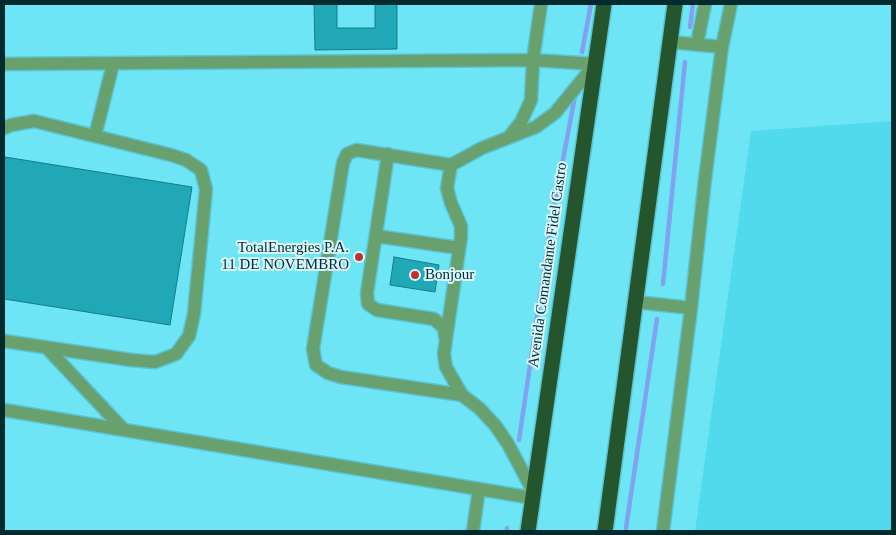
<!DOCTYPE html>
<style>
body{margin:0}
#map{position:relative;width:896px;height:535px;overflow:hidden;background:#6ee5f5;font-family:"Times New Roman",serif}
canvas{display:block}
.frame{position:absolute;inset:0;border:5px solid #022a2f;pointer-events:none}
</style>
<div id="map">
<canvas width="896" height="535"></canvas>
<div class="frame"></div>
</div>
<script>
const ctx = document.querySelector('canvas').getContext('2d');
ctx.lineJoin = 'round';
function fill(path, color) {
  ctx.fillStyle = color;
  ctx.fill(path, 'evenodd');
}
function poly(rows) {
  const path = new Path2D();
  for (const r of rows) {
    path.moveTo(r[0], r[1]);
    for (let i = 2; i < r.length; i += 2) path.lineTo(r[i], r[i + 1]);
  }
  return path;
}
function trace(path, color, width, dash) {
  ctx.strokeStyle = color;
  ctx.lineWidth = width;
  ctx.lineCap = dash ? 'butt' : 'round';
  ctx.setLineDash(dash || []);
  ctx.stroke(path);
}
function label(font, color, halo, rows, align = 'center') {
  ctx.font = font + ' "Times New Roman",serif';
  ctx.lineWidth = 4;
  ctx.setLineDash([]);
  ctx.textBaseline = 'middle';
  ctx.strokeStyle = halo;
  ctx.fillStyle = color;
  for (const [text, x, y, turn = 0] of rows) {
    ctx.save();
    ctx.translate(x, y);
    ctx.rotate((+turn || 0) * Math.PI / 180);
    ctx.textAlign = isNaN(turn) ? turn : align;
    if (halo) ctx.strokeText(text, 0, 0);
    ctx.fillText(text, 0, 0);
    ctx.restore();
  }
}
const built = poly([
 [892,121,892,531,695,531,751,131]
]);
const stream = poly([
 [690,27,693,4],
 [582,52,591,4],
 [663,284,685,62],
 [519,440,551,223,575,96],
 [626,528,657,319],
 [507,531,507,528]
]);
const building = poly([
 [314,4,337,4,337,28,375,28,375,4,397,4,397,49,315,50,314,4],
 [5,157,192,187,170,325,4,299,4,168,5,157],
 [394,257,439,265,435,292,390,285,394,257]
]);
const minor = poly([
 [670,42,722,47],
 [697,44,705,4],
 [4,64,533,60,595,64],
 [4,128,11,125,34,121,171,155,186,160,201,170,206,189,194,314,189,336,176,354,155,362,131,360,4,341],
 [95,136,113,64],
 [509,137,521,122,531,100,533,60,541,4],
 [388,154,367,293,368,304,377,310,434,319,444,328,445,336],
 [451,165,447,188,451,203,461,226,461,237,446,339,444,354,446,367,462,395,479,408,495,425,508,444,534,493],
 [376,236,459,248],
 [636,302,691,308],
 [46,347,123,429],
 [462,395,341,377,328,373,316,365,313,349,343,163,347,154,356,150,451,165,482,148,536,127,555,113,595,64],
 [4,410,533,498],
 [473,531,479,489],
 [663,531,691,308,705,179,722,47,731,4]
]);
const highway = poly([
 [528,531,604,4],
 [605,531,675,4]
]);
const markers = [
 [359,257,5,"#bf312c"],
 [415,275,5,"#bf312c"]
];
const poiNames = [
 ["TotalEnergies P.A.",349,248],
 ["11 DE NOVEMBRO",349,265],
 ["Bonjour",425,275,"left"]
];
const streetNames = [
 ["Avenida Comandante Fidel Castro",548,265,-82]
];
fill(built, '#51daec');
trace(stream, '#82a1f1', 4.5);
fill(building, '#21a8b7');
trace(building, '#167c88', 1);
trace(minor, '#5bc3d1', 15);
trace(highway, '#5bc3d1', 18);
trace(minor, '#68a16e', 12);
trace(highway, '#25552d', 15);
for (const [x, y, r, color] of markers) {
  const dot = new Path2D();
  dot.arc(x, y, r, 0, 2 * Math.PI);
  ctx.fillStyle = color;
  ctx.fill(dot);
  trace(dot, '#d9f8fd', 2);
}
label('15px', '#022a2f', '#d9f8fd', poiNames, 'right');
label('15px', '#022a2f', '#d9f8fd', streetNames);
</script>
